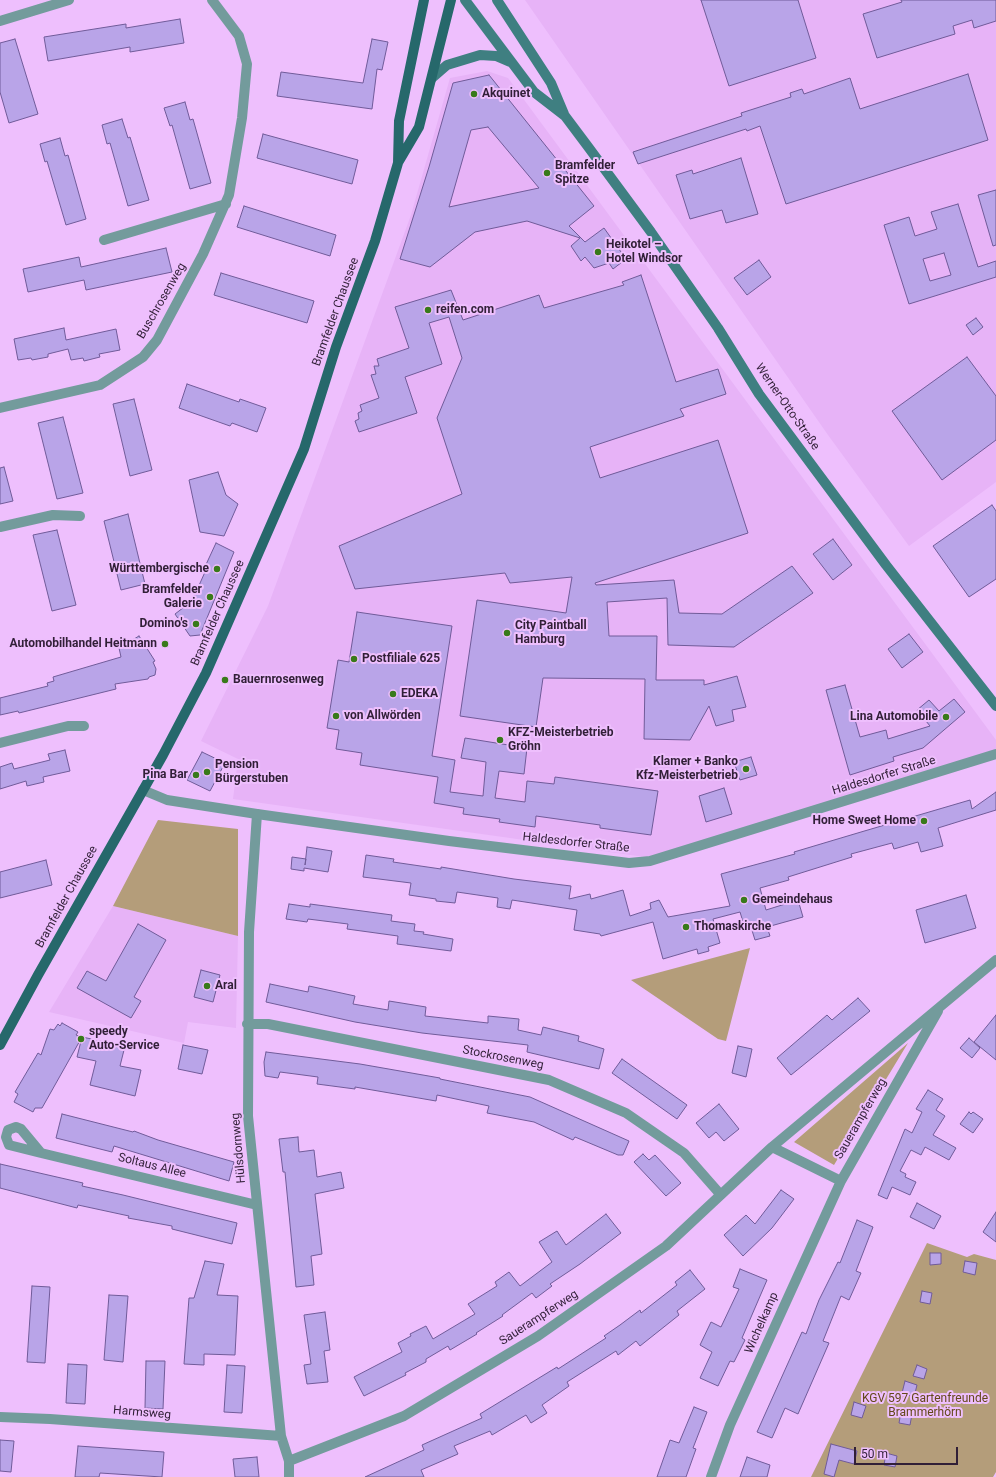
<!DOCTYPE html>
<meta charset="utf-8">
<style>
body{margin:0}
#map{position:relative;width:996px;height:1477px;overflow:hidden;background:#eebffd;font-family:Roboto,sans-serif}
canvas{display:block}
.scale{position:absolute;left:854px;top:1447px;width:104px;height:18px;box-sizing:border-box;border:2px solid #311f37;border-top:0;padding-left:5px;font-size:12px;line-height:14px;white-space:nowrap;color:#311f37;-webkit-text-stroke:3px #eebffd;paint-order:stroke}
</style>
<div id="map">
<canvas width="996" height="1477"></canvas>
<div class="scale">50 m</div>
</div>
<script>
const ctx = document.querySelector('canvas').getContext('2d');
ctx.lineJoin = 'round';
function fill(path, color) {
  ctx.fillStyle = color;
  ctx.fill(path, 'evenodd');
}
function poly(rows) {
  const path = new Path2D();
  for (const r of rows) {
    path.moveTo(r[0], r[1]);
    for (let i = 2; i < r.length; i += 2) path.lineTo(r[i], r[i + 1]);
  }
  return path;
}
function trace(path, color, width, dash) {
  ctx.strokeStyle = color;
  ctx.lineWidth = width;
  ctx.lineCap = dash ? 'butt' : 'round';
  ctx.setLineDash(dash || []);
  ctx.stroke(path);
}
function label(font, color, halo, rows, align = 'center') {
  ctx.font = font + ' Roboto,sans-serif';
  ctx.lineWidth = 4;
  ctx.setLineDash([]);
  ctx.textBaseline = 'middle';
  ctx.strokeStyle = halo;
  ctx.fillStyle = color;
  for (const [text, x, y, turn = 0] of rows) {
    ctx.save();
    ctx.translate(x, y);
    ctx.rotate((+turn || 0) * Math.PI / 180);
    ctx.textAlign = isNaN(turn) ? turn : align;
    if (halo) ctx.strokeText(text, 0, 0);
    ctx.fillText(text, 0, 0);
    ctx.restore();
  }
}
const built = poly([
 [525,0,996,0,996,482,909,546,828,435],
 [487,71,508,78,996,740,996,750,652,858,233,799,238,759,201,741,268,606,411,215,450,78],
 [113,906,238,936,236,1028,188,1022,184,1043,49,1012]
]);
const green = poly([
 [158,820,238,829,238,936,113,906],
 [750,948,726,1041,718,1039,631,980],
 [908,1043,834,1165,794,1142],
 [927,1243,967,1257,974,1254,996,1260,996,1472,993,1477,811,1477]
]);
const building = poly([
 [701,0,798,0,816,58,729,86,701,0],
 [901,0,996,0,996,21,974,28,972,20,953,26,955,34,877,58,863,14,902,2,901,0],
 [180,19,184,43,130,52,130,47,48,61,44,37,126,24,126,28,180,19],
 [15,39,38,114,9,123,0,92,0,43,15,39],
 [372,39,388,42,382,70,377,69,372,109,277,96,281,72,363,83,372,39],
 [968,74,988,140,786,204,760,126,747,131,746,129,638,164,633,152,742,116,741,113,791,97,790,93,802,89,804,94,850,78,860,109,968,74],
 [489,75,594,206,569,226,585,242,604,228,626,259,613,269,609,263,594,268,585,257,581,261,571,246,580,238,527,221,475,232,430,267,400,259,429,167,453,83,489,75],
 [488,127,539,188,449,207,471,130,488,127],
 [185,102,190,120,193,119,211,183,190,189,172,125,170,126,164,108,185,102],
 [122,119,128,138,130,137,149,200,128,206,110,143,107,144,102,125,122,119],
 [263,134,358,160,352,184,257,158,263,134],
 [60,138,65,156,68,155,86,219,66,225,47,161,45,162,40,144,60,138],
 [741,158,758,214,726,223,722,210,690,219,676,175,692,170,693,174,741,158],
 [996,190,996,245,993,246,978,195,996,190],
 [958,204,978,267,996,261,996,277,909,304,884,225,909,217,915,236,937,229,931,212,958,204],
 [944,253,951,275,930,281,923,259,944,253],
 [244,206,336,235,330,256,237,227,244,206],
 [166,248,172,272,86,290,84,280,28,292,23,269,79,257,81,267,166,248],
 [759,260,771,277,747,295,734,278,759,260],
 [221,273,314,301,307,323,214,295,221,273],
 [641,275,676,382,718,369,726,394,680,409,684,416,590,447,600,478,718,440,748,533,595,583,596,585,674,580,679,613,722,614,792,566,813,593,734,647,668,645,667,598,607,602,609,636,657,636,656,680,704,680,704,685,737,676,746,707,732,710,734,721,716,726,709,706,690,740,644,739,645,679,543,678,536,727,460,716,477,600,566,613,572,577,510,583,505,573,355,589,339,546,462,494,437,418,462,358,449,317,429,323,442,364,405,377,417,413,359,432,355,421,359,419,358,413,362,411,360,405,379,398,371,375,376,374,374,366,379,366,377,359,409,348,395,307,451,290,463,320,539,295,544,308,624,285,622,282,641,275],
 [976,318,983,327,973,335,966,325,976,318],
 [64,328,66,340,116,329,120,350,99,354,100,357,84,361,83,358,71,360,68,349,48,354,48,357,32,360,31,358,18,360,14,339,64,328],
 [967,357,996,396,996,440,942,480,892,411,967,357],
 [187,384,239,402,240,399,266,408,257,432,232,423,230,426,179,408,187,384],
 [134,399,152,470,130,476,113,404,134,399],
 [63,417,83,493,57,499,38,423,63,417],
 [4,467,13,501,0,504,0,468,4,467],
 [218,472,226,495,238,504,224,536,200,532,189,480,218,472],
 [992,505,996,511,996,579,969,597,933,546,992,505],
 [128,514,145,584,121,590,104,521,128,514],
 [57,530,76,605,52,611,33,535,57,530],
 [833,539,852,565,833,580,813,554,833,539],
 [216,543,234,552,200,635,190,636,175,614,192,601,205,572,203,571,216,543],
 [357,612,452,626,432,756,455,760,450,792,483,796,486,762,461,758,465,738,527,748,524,774,499,771,495,798,525,802,527,781,554,784,555,777,658,791,651,835,600,828,600,825,536,816,535,827,499,822,500,819,463,814,464,808,434,803,438,777,360,765,362,753,336,749,339,730,327,728,338,660,349,662,357,612],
 [909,634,923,652,902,668,888,649,909,634],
 [139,636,155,661,153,662,156,669,155,675,149,677,148,679,115,684,116,689,19,713,18,711,0,715,0,698,48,686,47,683,54,681,53,677,121,657,119,648,139,636],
 [845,685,860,737,886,730,888,739,930,726,917,710,929,700,939,711,954,699,965,712,923,748,893,757,894,761,850,775,826,690,845,685],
 [65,750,70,771,43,777,44,782,27,786,26,781,0,789,0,767,12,763,14,769,50,760,48,754,65,750],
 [202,752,225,763,210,791,187,780,202,752],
 [751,757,757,775,740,780,734,762,751,757],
 [724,788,732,814,706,822,699,796,724,788],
 [996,792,996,810,938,828,943,846,921,852,918,842,894,849,892,843,851,854,852,857,788,877,789,880,760,888,766,910,798,900,803,917,767,927,770,936,755,940,750,924,744,925,740,912,713,919,720,943,708,947,709,951,698,954,697,949,663,959,653,922,601,936,600,934,574,930,577,910,512,900,510,909,497,907,498,898,457,892,455,903,436,901,436,899,409,895,411,883,363,877,366,855,394,859,393,862,441,869,441,867,514,879,571,886,569,899,590,894,591,899,623,890,630,916,651,909,650,903,659,900,668,917,730,906,721,874,795,854,794,852,861,832,970,800,972,809,996,792],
 [307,847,332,851,328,872,304,868,304,871,291,869,292,857,306,859,305,865,307,847],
 [46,860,52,885,0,898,0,872,46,860],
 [966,895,976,928,925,943,916,910,966,895],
 [289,904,310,907,310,904,392,915,391,921,415,924,414,931,424,932,423,934,453,939,451,951,397,944,398,936,347,929,348,924,308,919,307,922,286,919,289,904],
 [138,924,166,940,134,997,141,1001,131,1018,77,988,87,971,106,981,138,924],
 [201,970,220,975,213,1002,194,997,201,970],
 [270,984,308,992,309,986,355,996,353,1004,388,1010,389,1001,426,1007,425,1016,488,1023,488,1016,519,1019,518,1030,541,1035,543,1027,579,1036,578,1041,604,1049,599,1069,527,1052,528,1045,422,1033,355,1022,266,1002,270,984],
 [858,998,870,1011,791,1075,777,1058,827,1015,832,1020,858,998],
 [996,1015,996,1060,974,1042,996,1015],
 [62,1023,78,1032,76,1035,82,1037,42,1108,35,1108,33,1112,14,1102,18,1094,15,1092,38,1053,41,1055,50,1029,54,1030,58,1024,60,1026,62,1023],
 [82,1037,125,1046,120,1066,141,1070,135,1096,90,1085,96,1061,77,1057,82,1037],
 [969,1038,980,1048,972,1058,960,1048,969,1038],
 [183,1045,208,1050,202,1074,178,1069,183,1045],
 [738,1046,752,1049,746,1077,732,1073,738,1046],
 [266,1052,360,1064,440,1078,440,1079,530,1097,629,1141,623,1155,618,1155,575,1137,573,1140,534,1122,487,1113,489,1106,437,1095,436,1101,355,1087,355,1089,317,1084,318,1077,303,1075,280,1072,278,1078,265,1076,264,1062,266,1052],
 [622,1059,687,1105,677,1119,612,1073,622,1059],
 [928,1090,943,1099,936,1110,945,1116,933,1135,956,1148,949,1160,925,1147,921,1155,911,1150,900,1171,906,1174,905,1177,916,1182,910,1195,892,1187,887,1199,878,1195,905,1129,912,1133,922,1112,916,1109,928,1090],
 [719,1104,739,1129,724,1141,716,1132,709,1138,696,1123,719,1104],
 [969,1112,971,1114,973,1112,983,1119,973,1133,960,1124,969,1112],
 [62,1114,133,1132,134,1131,158,1140,234,1162,229,1181,114,1146,112,1152,56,1138,62,1114],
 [298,1137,299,1152,314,1150,317,1177,341,1172,344,1188,315,1194,322,1254,311,1256,314,1285,296,1287,285,1172,283,1172,279,1139,298,1137],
 [643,1154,649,1160,655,1155,681,1183,666,1196,634,1162,643,1154],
 [0,1164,83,1183,82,1186,123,1195,237,1223,232,1244,172,1229,172,1226,128,1218,129,1216,78,1205,77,1208,0,1188,0,1164],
 [781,1190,794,1199,772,1228,743,1256,724,1235,746,1215,755,1224,781,1190],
 [917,1203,941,1216,934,1229,910,1217,917,1203],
 [996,1212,996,1242,983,1232,996,1212],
 [606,1214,621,1233,580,1264,550,1284,552,1286,536,1298,532,1293,502,1315,503,1316,476,1333,477,1334,450,1350,448,1346,426,1359,426,1362,405,1373,406,1375,364,1396,354,1377,402,1352,398,1343,411,1336,410,1334,426,1326,433,1339,475,1314,468,1304,497,1286,495,1282,509,1272,520,1286,552,1262,539,1242,557,1231,566,1245,606,1214],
 [857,1220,873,1227,856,1271,861,1273,849,1300,841,1296,823,1341,829,1343,798,1414,785,1408,772,1438,757,1432,802,1332,806,1334,819,1300,838,1262,840,1263,857,1220],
 [930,1253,941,1253,941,1264,930,1265,930,1253],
 [205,1261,224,1264,217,1295,238,1296,235,1355,204,1354,204,1365,184,1364,189,1298,194,1298,205,1261],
 [965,1261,977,1263,975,1275,963,1272,965,1261],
 [740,1269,767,1280,742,1338,745,1340,734,1362,730,1361,718,1386,700,1378,712,1352,700,1345,711,1322,721,1327,739,1289,733,1287,740,1269],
 [690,1270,705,1289,677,1311,679,1315,640,1346,636,1341,618,1355,616,1351,567,1382,569,1386,542,1405,547,1413,531,1423,526,1415,492,1435,490,1431,454,1446,458,1454,421,1470,424,1477,365,1477,424,1450,422,1445,482,1418,480,1414,557,1367,558,1369,606,1338,604,1336,620,1325,640,1310,641,1313,677,1285,675,1282,690,1270],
 [32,1286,50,1287,45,1363,27,1362,32,1286],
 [922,1291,932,1293,930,1304,920,1302,922,1291],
 [109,1295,128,1296,123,1362,104,1360,109,1295],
 [325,1312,330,1350,324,1351,328,1382,307,1384,304,1365,311,1364,304,1315,325,1312],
 [146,1361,165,1361,163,1409,145,1408,146,1361],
 [68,1364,87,1365,85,1404,66,1403,68,1364],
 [227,1365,245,1366,242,1413,224,1412,227,1365],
 [917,1365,927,1369,924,1379,913,1376,917,1365],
 [905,1381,917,1385,914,1397,902,1393,905,1381],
 [854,1402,866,1406,862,1418,851,1415,854,1402],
 [694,1407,707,1412,693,1448,696,1449,686,1477,657,1477,670,1440,679,1443,694,1407],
 [901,1412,912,1414,910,1425,899,1423,901,1412],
 [0,1440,14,1441,11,1472,0,1471,0,1440],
 [831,1444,857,1451,854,1464,839,1460,834,1477,824,1474,831,1444],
 [78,1446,164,1452,162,1477,100,1473,99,1477,75,1477,78,1446],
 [886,1453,897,1456,895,1467,884,1465,886,1453],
 [257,1457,259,1477,235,1477,233,1459,257,1457],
 [747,1457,770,1465,767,1477,740,1477,747,1457]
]);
const minor = poly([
 [0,21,69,0],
 [104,240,226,204],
 [0,408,100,385,143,357,157,340,203,254,229,195,242,118,247,64,239,36,212,0],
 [0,527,53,515,80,516],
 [0,743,68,726,84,726],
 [257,814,249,932,248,1116,281,1436,289,1461,289,1477],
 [247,1024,268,1024,549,1080,626,1113,684,1153,720,1194],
 [772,1147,841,1181],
 [41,1153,9,1145,6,1137,8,1130,16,1127,21,1129,41,1153,257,1205],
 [0,1417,50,1419,281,1436],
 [289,1461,404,1416,538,1336,666,1246,772,1147,996,960],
 [711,1477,730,1425,841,1181,938,1011]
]);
const tertiary = poly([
 [143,790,167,800,257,814,449,841,629,863,650,861,996,754]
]);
const secondary = poly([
 [465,0,534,92,565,116,589,148,651,232,718,328,759,394,886,565,996,706],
 [497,0,551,83,564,114],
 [432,78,447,65,480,55,496,56,510,62]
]);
const primary = poly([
 [399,161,419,127,451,0],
 [0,1045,38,975,163,755,206,673,304,449,336,347,375,241,398,163,399,121,424,0]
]);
const markers = [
 [474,94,4,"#387a1a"],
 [547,173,4,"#387a1a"],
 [598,252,4,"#387a1a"],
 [428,310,4,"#387a1a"],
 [217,569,4,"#387a1a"],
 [210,597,4,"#387a1a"],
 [196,624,4,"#387a1a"],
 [507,633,4,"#387a1a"],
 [165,644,4,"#387a1a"],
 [354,659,4,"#387a1a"],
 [225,680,4,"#387a1a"],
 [393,694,4,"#387a1a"],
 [336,716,4,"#387a1a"],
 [946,717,4,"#387a1a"],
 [500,740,4,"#387a1a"],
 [746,769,4,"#387a1a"],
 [207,772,4,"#387a1a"],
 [196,775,4,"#387a1a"],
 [924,821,4,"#387a1a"],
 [744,900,4,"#387a1a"],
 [686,927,4,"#387a1a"],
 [207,986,4,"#387a1a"],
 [81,1039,4,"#387a1a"]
];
const poiNames = [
 ["Akquinet",482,94],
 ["Bramfelder",555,166],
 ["Spitze",555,180],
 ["Heikotel –",606,245],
 ["Hotel Windsor",606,259],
 ["reifen.com",436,310],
 ["Württembergische",209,569,"right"],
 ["Bramfelder",202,590,"right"],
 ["Galerie",202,604,"right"],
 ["Domino's",188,624,"right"],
 ["City Paintball",515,626],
 ["Hamburg",515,640],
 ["Automobilhandel Heitmann",157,644,"right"],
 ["Postfiliale 625",362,659],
 ["Bauernrosenweg",233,680],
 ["EDEKA",401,694],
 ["von Allwörden",344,716],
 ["Lina Automobile",938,717,"right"],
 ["KFZ-Meisterbetrieb",508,733],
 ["Gröhn",508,747],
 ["Klamer + Banko",738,762,"right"],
 ["Kfz-Meisterbetrieb",738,776,"right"],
 ["Pension",215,765],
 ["Bürgerstuben",215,779],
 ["Pina Bar",188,775,"right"],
 ["Home Sweet Home",916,821,"right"],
 ["Gemeindehaus",752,900],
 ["Thomaskirche",694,927],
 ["Aral",215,986],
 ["speedy",89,1032],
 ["Auto-Service",89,1046]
];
const streetNames = [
 ["Buschrosenweg",162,301,-60],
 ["Bramfelder Chaussee",336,312,-70],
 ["Werner-Otto-Straße",787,407,55],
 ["Bramfelder Chaussee",218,613,-66],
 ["Haldesdorfer Straße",884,776,-17],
 ["Haldesdorfer Straße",576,843,6],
 ["Bramfelder Chaussee",67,897,-61],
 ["Stockrosenweg",503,1058,11],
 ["Sauerampferweg",861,1119,-60],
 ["Hülsdornweg",239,1148,-95],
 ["Soltaus Allee",152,1166,14],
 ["Sauerampferweg",539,1318,-33],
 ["Wichelkamp",762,1323,-66],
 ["Harmsweg",142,1413,5]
];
const parkNames = [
 ["KGV 597 Gartenfreunde",925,1399],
 ["Brammerhörn",925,1413]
];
fill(built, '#e7b3f7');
fill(green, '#b49d7a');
fill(building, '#b9a4e8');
trace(building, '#705b99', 1);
trace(minor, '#739b9c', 10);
trace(tertiary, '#739b9c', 10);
trace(secondary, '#3f7f81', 10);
trace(primary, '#26686b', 10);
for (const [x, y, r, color] of markers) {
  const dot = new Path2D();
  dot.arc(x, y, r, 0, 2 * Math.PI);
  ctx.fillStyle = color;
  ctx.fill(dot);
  trace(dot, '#eebffd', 1.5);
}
label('bold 12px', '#311f37', '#eebffd', poiNames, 'left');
label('12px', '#311f37', '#eebffd', streetNames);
label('12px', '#63481a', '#eebffd', parkNames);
</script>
